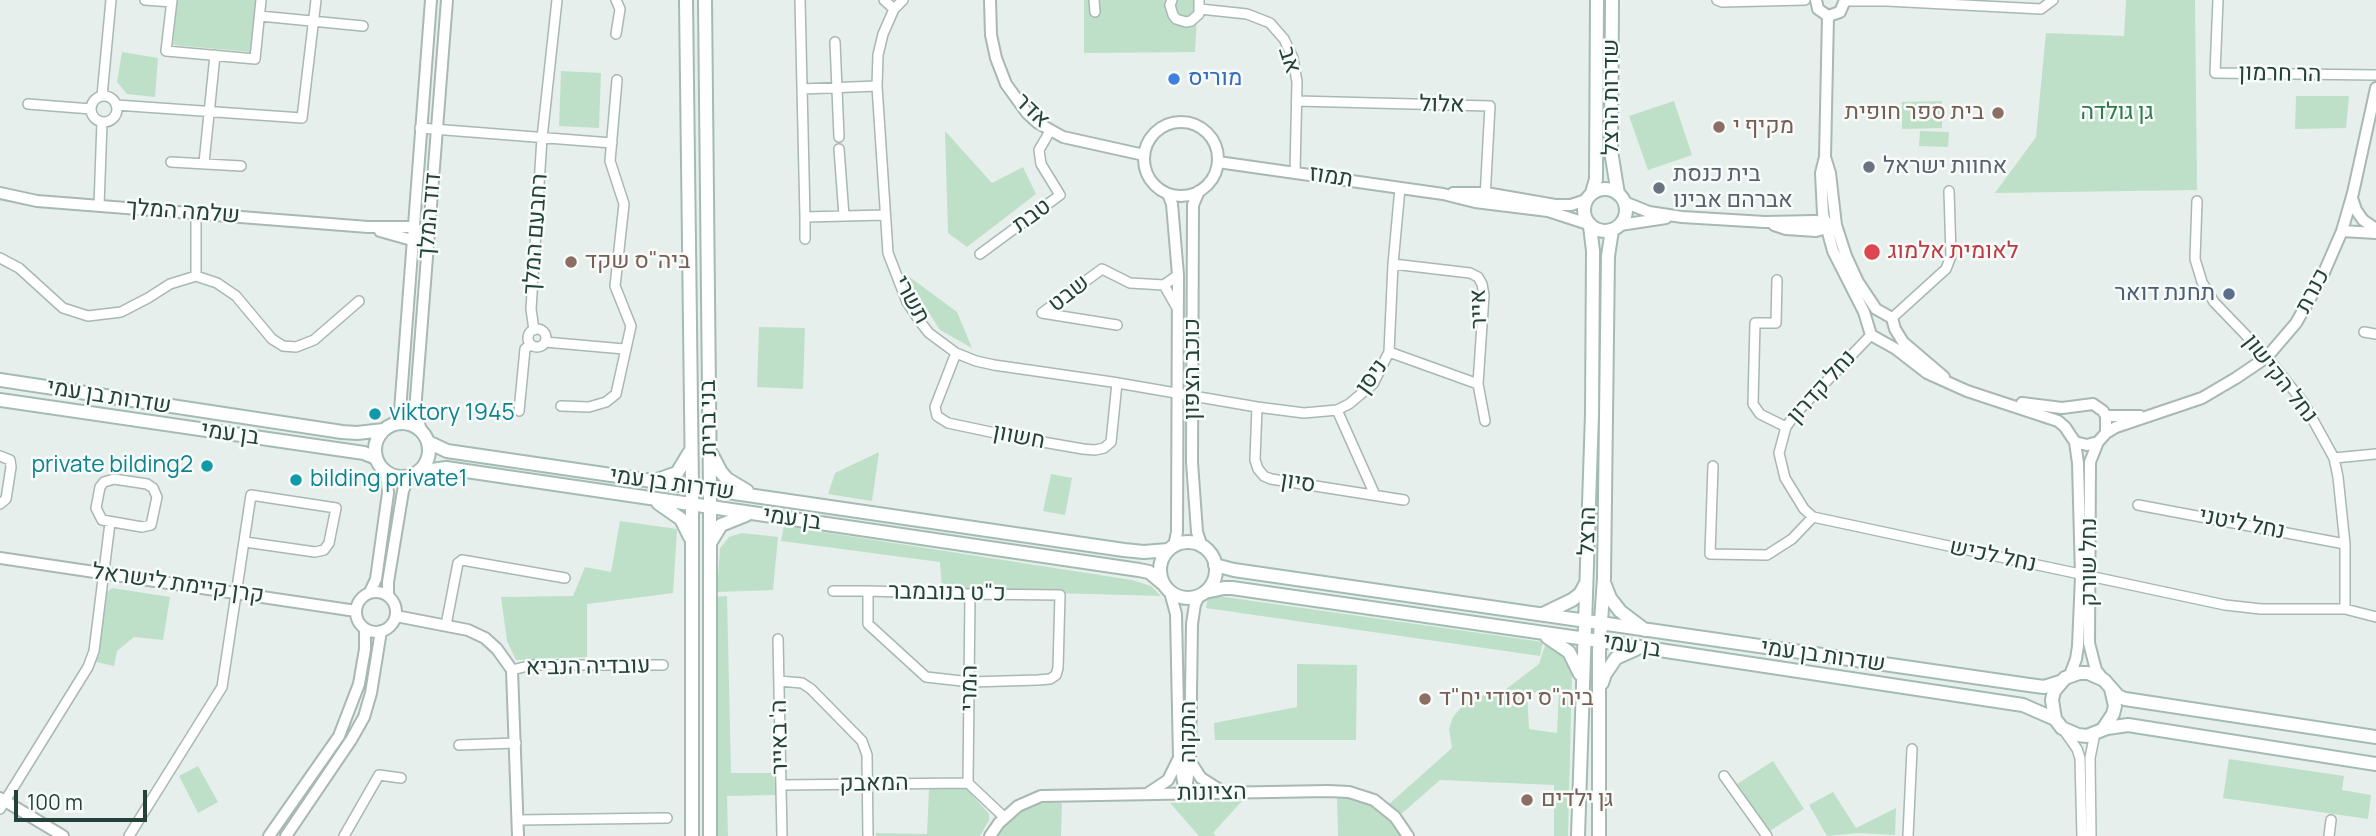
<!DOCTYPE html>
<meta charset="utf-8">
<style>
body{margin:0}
#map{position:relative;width:2376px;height:836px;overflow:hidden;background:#e6efeb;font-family:Manrope,sans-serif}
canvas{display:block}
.scale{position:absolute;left:14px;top:790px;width:133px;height:32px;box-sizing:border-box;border:4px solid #24423a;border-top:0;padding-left:9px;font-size:21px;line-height:24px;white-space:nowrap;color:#24423a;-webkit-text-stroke:5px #f7fbf9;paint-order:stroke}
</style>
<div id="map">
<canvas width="2376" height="836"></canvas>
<div class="scale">100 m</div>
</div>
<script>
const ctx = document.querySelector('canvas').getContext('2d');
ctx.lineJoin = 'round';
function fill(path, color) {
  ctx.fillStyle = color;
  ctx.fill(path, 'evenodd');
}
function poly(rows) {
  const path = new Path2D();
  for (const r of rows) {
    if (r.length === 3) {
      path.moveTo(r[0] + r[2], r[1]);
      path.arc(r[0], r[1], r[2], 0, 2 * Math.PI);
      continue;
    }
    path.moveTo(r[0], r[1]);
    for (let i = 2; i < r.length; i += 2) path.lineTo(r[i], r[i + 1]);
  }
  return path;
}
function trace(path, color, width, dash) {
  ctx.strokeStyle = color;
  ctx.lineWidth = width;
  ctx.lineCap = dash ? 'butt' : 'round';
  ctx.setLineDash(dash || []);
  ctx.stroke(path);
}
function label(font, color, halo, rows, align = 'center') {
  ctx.font = font + ' Manrope,Heebo,sans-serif';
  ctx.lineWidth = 5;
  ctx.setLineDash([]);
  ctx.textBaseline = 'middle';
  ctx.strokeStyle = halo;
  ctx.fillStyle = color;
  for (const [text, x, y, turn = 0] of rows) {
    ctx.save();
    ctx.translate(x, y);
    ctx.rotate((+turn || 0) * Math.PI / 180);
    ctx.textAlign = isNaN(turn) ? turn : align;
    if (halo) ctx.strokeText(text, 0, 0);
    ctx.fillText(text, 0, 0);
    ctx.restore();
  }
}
const green = poly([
 [177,0,256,0,251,52,173,45],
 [1084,0,1198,0,1195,52,1084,53],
 [2126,0,2195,0,2197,190,1995,193,2036,137,2046,33,2124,36],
 [122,52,158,58,155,97,127,94,117,82],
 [561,71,601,73,599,128,559,126],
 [2296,96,2349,96,2346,128,2295,129],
 [1674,101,1692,155,1648,170,1629,116],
 [1942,101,1942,128,1902,129,1902,102],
 [945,131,992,183,1023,167,1036,194,967,247,948,233],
 [1920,131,1949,132,1948,147,1919,146],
 [903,272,957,312,972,348,940,330],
 [759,327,805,328,803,389,757,387],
 [879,452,872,501,828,494,835,473],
 [1051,474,1072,478,1065,515,1043,511],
 [620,521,677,529,673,593,587,604,587,657,516,660,507,641,501,597,573,596,585,567,611,572],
 [784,526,1132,580,1151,586,1161,596,942,590,940,562,781,541],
 [742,533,778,537,773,590,717,592,720,548,729,537],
 [112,588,170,597,163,640,134,637,117,651,114,666,96,662,106,593],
 [727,596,731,773,774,773,776,795,727,796,728,836,714,836,713,597],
 [1218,596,1543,642,1540,656,1206,608,1208,597],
 [1546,642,1569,658,1572,673,1568,836,1554,836,1554,785,1440,780,1399,816,1388,805,1452,748,1449,729,1453,717,1463,705,1484,695,1501,693,1539,664],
 [1559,691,1557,733,1529,729,1527,693],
 [1297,664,1357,665,1356,740,1215,740,1214,723,1297,707],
 [2229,759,2344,776,2342,790,2371,795,2368,819,2223,798],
 [1773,761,1804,809,1768,832,1737,784],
 [198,766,218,802,198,813,179,776],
 [929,789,967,789,989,814,989,820,980,836,876,836,876,833,927,834],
 [1833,792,1856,828,1896,808,1895,835,1859,833,1827,836,1809,805],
 [1337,795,1361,798,1386,813,1403,836,1338,836],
 [1242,801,1213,833,1216,836,1199,836,1170,803],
 [1049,802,1062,803,1061,836,996,836,1014,815,1026,807]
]);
const minor = poly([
 [145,0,172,2],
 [172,0,166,51,255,59,261,0],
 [800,0,805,217,885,215],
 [884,0,894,9],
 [903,0,894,9,883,34,878,55,877,86,888,253,907,302,921,323,929,333,956,353,976,361,994,365,1112,382,1257,407,1304,413,1337,410,1349,404,1373,384,1389,352,1393,264,1400,188],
 [1094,0,1095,12],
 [1172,0,1170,5,1173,15,1176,19,1186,22,1191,21,1199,14,1199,0],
 [1717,0,1722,2,1805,0],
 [2218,0,2215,73,2376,75],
 [1845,1,1887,1,2041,9,2053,0],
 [1200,9,1247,14,1270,23,1284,39,1293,58,1297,82,1295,172],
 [260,16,363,26],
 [616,34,620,9,616,0],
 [835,42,839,137],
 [802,89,877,86],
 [102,96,111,0],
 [104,109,13],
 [1297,101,1490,106,1485,198],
 [28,104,91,109],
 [116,105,302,118,316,0],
 [420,128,612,143],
 [839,149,844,216],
 [171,162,241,166],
 [204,163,215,55],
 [2197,201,2195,259,2202,282,2214,302,2267,357,2303,402,2334,458,2338,477,2345,544,2345,609],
 [99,206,102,122],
 [805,217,805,239],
 [980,254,1060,195,1041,164,1039,150,1050,131],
 [0,258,19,268,63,308,88,316,121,312,148,298,170,284,196,276],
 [1393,264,1470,273,1478,277,1482,284,1484,295,1478,384,1485,421],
 [196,276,217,283,236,296,272,339,283,346,296,347,314,340,359,301],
 [196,276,196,213],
 [1777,280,1776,323,1755,323,1753,404,1760,414,1786,427],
 [1164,285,1177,308],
 [1892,318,1946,269,1951,256,1949,191],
 [1117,325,1042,313,1102,269,1130,283,1164,285,1178,275],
 [537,338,9],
 [534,330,531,309,542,138,557,0],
 [2364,332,2376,334],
 [545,342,624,349],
 [1389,352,1478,384],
 [956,353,935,407,937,416,948,423,1014,437,1083,449,1095,450,1104,448,1111,442,1117,383],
 [561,406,589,407,606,402,616,394,631,326,615,286,624,204,610,161,617,80],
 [1257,407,1255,460,1258,469,1264,476,1271,479,1404,500],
 [1337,410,1375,495],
 [519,411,525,349,530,345],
 [0,456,10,460,11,467,6,499,0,504],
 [2334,458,2376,454],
 [1713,466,1710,554,1767,555,1792,539,1813,517,2225,605,2261,609,2345,609,2376,617],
 [114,479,147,484,153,488,157,497,151,525,142,527,102,520,96,508,100,487,104,482,114,479],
 [2138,505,2345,544],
 [1813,517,1804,509,1785,478,1779,453,1786,427,1796,413,1871,335],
 [833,591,868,591,970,594,1060,595,1058,668,1056,675,1050,679,1038,680,971,682,926,677,868,624,868,591],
 [446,625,458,563,462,560,565,578],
 [778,639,782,836],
 [512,670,532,665,663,665],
 [779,681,802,683,811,689,862,741,867,755,868,836],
 [2063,729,2077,749,2080,758,2082,836],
 [459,745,516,743],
 [1724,776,1767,836],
 [968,783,970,594],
 [968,783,1004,817],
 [781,785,968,783],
 [0,809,88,667,94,651,110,523],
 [518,820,667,818],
 [129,836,222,687,251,495,336,508,329,543,324,550,315,552,245,542],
 [344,836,379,775,401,778],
 [1908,836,1912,749],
 [2091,836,2090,758,2095,733],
 [2329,836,2331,820]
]);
const tertiary = poly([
 [990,0,991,35,996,58,1006,84,1027,113,1038,123,1063,137,1144,155],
 [1816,0,1818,9,1828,16,1840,12,1845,0],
 [1828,16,1825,157,1821,173,1823,214,1833,251,1864,312,1871,335,1896,349,1927,373,1967,391,2058,421,2065,427,2075,442,2087,445,2098,442,2106,433,2116,427,2202,398,2236,378,2267,357,2296,323,2322,277,2342,231,2353,193,2376,88],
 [1181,159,37],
 [1825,157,1830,173,1836,225,1846,256,1858,282,1876,309,1892,318,1895,329,1903,342,1944,377],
 [1218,162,1443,194,1475,202,1548,211,1588,224],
 [1199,191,1193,205,1192,462,1197,532,1202,547],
 [0,193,37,201,368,227,413,227,427,235],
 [1453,193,1486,193,1555,205,1571,205,1586,200],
 [1168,194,1172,204,1178,275,1177,532,1174,546],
 [2352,198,2356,210,2363,220,2376,229],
 [1624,202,1649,212,1682,217,1765,222,1815,221,1828,223],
 [1620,225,1666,218],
 [1774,225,1786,229,1816,231,1830,227],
 [380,231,412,240,418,238],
 [2342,231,2376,233],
 [2022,403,2062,408,2093,404,2103,411,2106,416,2106,433],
 [2106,416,2140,416],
 [394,425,400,411,431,0],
 [421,430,415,411,447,0],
 [2098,442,2090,462,2089,643,2096,670,2103,679],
 [0,558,356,611],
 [376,612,20],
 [370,592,376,579,388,493,386,472],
 [1170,592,1176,614,1179,758,1185,793],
 [388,596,388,582,403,491,409,476],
 [396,616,468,630,485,638,497,649,512,670,518,836],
 [2070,675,2076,659,2078,646,2081,576,2078,463,2075,442],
 [1190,761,1201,778,1220,790],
 [1186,790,1190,761,1192,624,1195,604,1199,596],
 [1147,794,1168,780,1178,760],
 [0,798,63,836],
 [269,836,339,736,359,684,365,649,365,629],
 [286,836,351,740,364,717,371,693,381,631],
 [990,836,999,823,1018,806,1041,796,1328,791,1349,792,1374,800,1395,817,1408,836]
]);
const secondary = poly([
 [686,0,692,487,692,836],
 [705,0,710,490,710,836],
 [1612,0,1611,151,1618,194],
 [1605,210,21],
 [1592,193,1596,179,1597,0],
 [0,380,342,432,357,433,384,430],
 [0,400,364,453,376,458],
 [402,450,27],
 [428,442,447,451,1124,550,1144,552,1168,550],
 [712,455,721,472,727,479,747,491],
 [418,472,446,468,1139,570,1149,572,1162,583],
 [657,480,677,473,689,453],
 [658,503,681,519,690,537],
 [1188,570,28],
 [710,543,721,525,746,515],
 [1215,565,1234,570,2029,685,2044,687,2060,682],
 [1605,585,1610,598,1620,611,1645,630],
 [1205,592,1224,588,1232,588,1600,641,2023,705,2055,719],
 [1543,614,1572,600,1580,594,1586,583],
 [1547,637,1569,652,1580,674],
 [1602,683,1605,674,1616,658,1636,649],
 [2103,729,2113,714,2115,706,2111,689],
 [2376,737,2125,699,2118,696,2104,680,2088,673,2079,673,2065,678,2054,691,2052,700,2055,719,2062,728,2078,735,2087,736,2107,728,2128,725,2376,764],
 [1578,836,1592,414,1593,251,1590,226],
 [1599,836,1599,651,1604,578,1608,256,1612,230]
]);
const markers = [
 [1174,79,7,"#3f7fe0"],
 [1998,113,7,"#8d6e63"],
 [1719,127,7,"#8d6e63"],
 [1869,167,7,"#6b7280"],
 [1659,188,7,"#6b7280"],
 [1872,252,9,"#e0444e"],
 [571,262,7,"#8d6e63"],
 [2229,294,7,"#5c6f8a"],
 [375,414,7,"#0f9aa8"],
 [207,466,7,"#0f9aa8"],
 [296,480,7,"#0f9aa8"],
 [1425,699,7,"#8d6e63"],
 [1527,800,7,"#8d6e63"]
];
const streetNames = [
 ["אב",1289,60,72],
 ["הר חרמון",2280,74,1],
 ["שדרות הרצל",1612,97,-90],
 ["אלול",1442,105,1],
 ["אדר",1032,111,44],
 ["תמוז",1331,177,9],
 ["שלמה המלך",183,212,4],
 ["דוד המלך",430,216,-85],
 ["טבת",1032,216,-36],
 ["רחבעם המלך",536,234,-86],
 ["כנרת",2313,291,-62],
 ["שבט",1069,294,-38],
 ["תשרי",911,300,61],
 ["אייר",1479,309,-92],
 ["כוכב הצפון",1193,369,-90],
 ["ניסן",1372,377,-54],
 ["נחל הקישון",2280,379,52],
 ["נחל קדרון",1822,387,-48],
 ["שדרות בן עמי",109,397,9],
 ["בני ברית",709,418,-91],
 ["בן עמי",230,434,8],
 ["חשוון",1019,437,11],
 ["סיון",1298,483,9],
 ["שדרות בן עמי",672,484,8],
 ["בן עמי",792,519,8],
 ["נחל ליטני",2242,524,11],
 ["הרצל",1588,531,-88],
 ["נחל לכיש",1993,556,12],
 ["נחל שורק",2090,562,-90],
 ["קרן קיימת לישראל",178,584,8],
 ["כ\"ט בנובמבר",947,593,1],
 ["בן עמי",1632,646,9],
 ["שדרות בן עמי",1823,656,8],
 ["עובדיה הנביא",588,667,-1],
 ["המרי",970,688,-89],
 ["התקוה",1189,732,-90],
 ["ה' באייר",780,737,-91],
 ["המאבק",874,784,-1],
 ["הציונות",1212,793,-1]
];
const shopNames = [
 ["מוריס",1188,79]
];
const educationNames = [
 ["בית ספר חופית",1984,113,"right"],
 ["מקיף י",1733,127],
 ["ביה\"ס שקד",585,262],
 ["ביה\"ס יסודי יח\"ד",1439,699],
 ["גן ילדים",1541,800]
];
const parkNames = [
 ["גן גולדה",2117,113]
];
const worshipNames = [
 ["אחוות ישראל",1883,167],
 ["בית כנסת",1673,175],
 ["אברהם אבינו",1673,201]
];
const healthNames = [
 ["לאומית אלמוג",1888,252]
];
const serviceNames = [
 ["תחנת דואר",2215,294]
];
const cultureNames = [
 ["viktory 1945",389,414],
 ["private bilding2",193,466,"right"],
 ["bilding private1",310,480]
];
fill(green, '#bfe0c8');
trace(minor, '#a8b8b2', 12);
trace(tertiary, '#a8b8b2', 14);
trace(secondary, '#a4bbb3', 16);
trace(minor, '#fff', 9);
trace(tertiary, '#fff', 10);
trace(secondary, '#fff', 12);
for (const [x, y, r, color] of markers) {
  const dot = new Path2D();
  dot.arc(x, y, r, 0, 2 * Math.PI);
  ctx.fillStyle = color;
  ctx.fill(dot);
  trace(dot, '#f7fbf9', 2.5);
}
label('23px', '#24423a', '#f7fbf9', streetNames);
label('23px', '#366cbe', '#f7fbf9', shopNames, 'left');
label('23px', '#785e54', '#f7fbf9', educationNames, 'left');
label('23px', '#2d7a4b', '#f7fbf9', parkNames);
label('23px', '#5b616d', '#f7fbf9', worshipNames, 'left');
label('23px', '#be3a42', '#f7fbf9', healthNames, 'left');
label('23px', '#4e5e75', '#f7fbf9', serviceNames, 'right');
label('23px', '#0d838f', '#f7fbf9', cultureNames, 'left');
</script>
